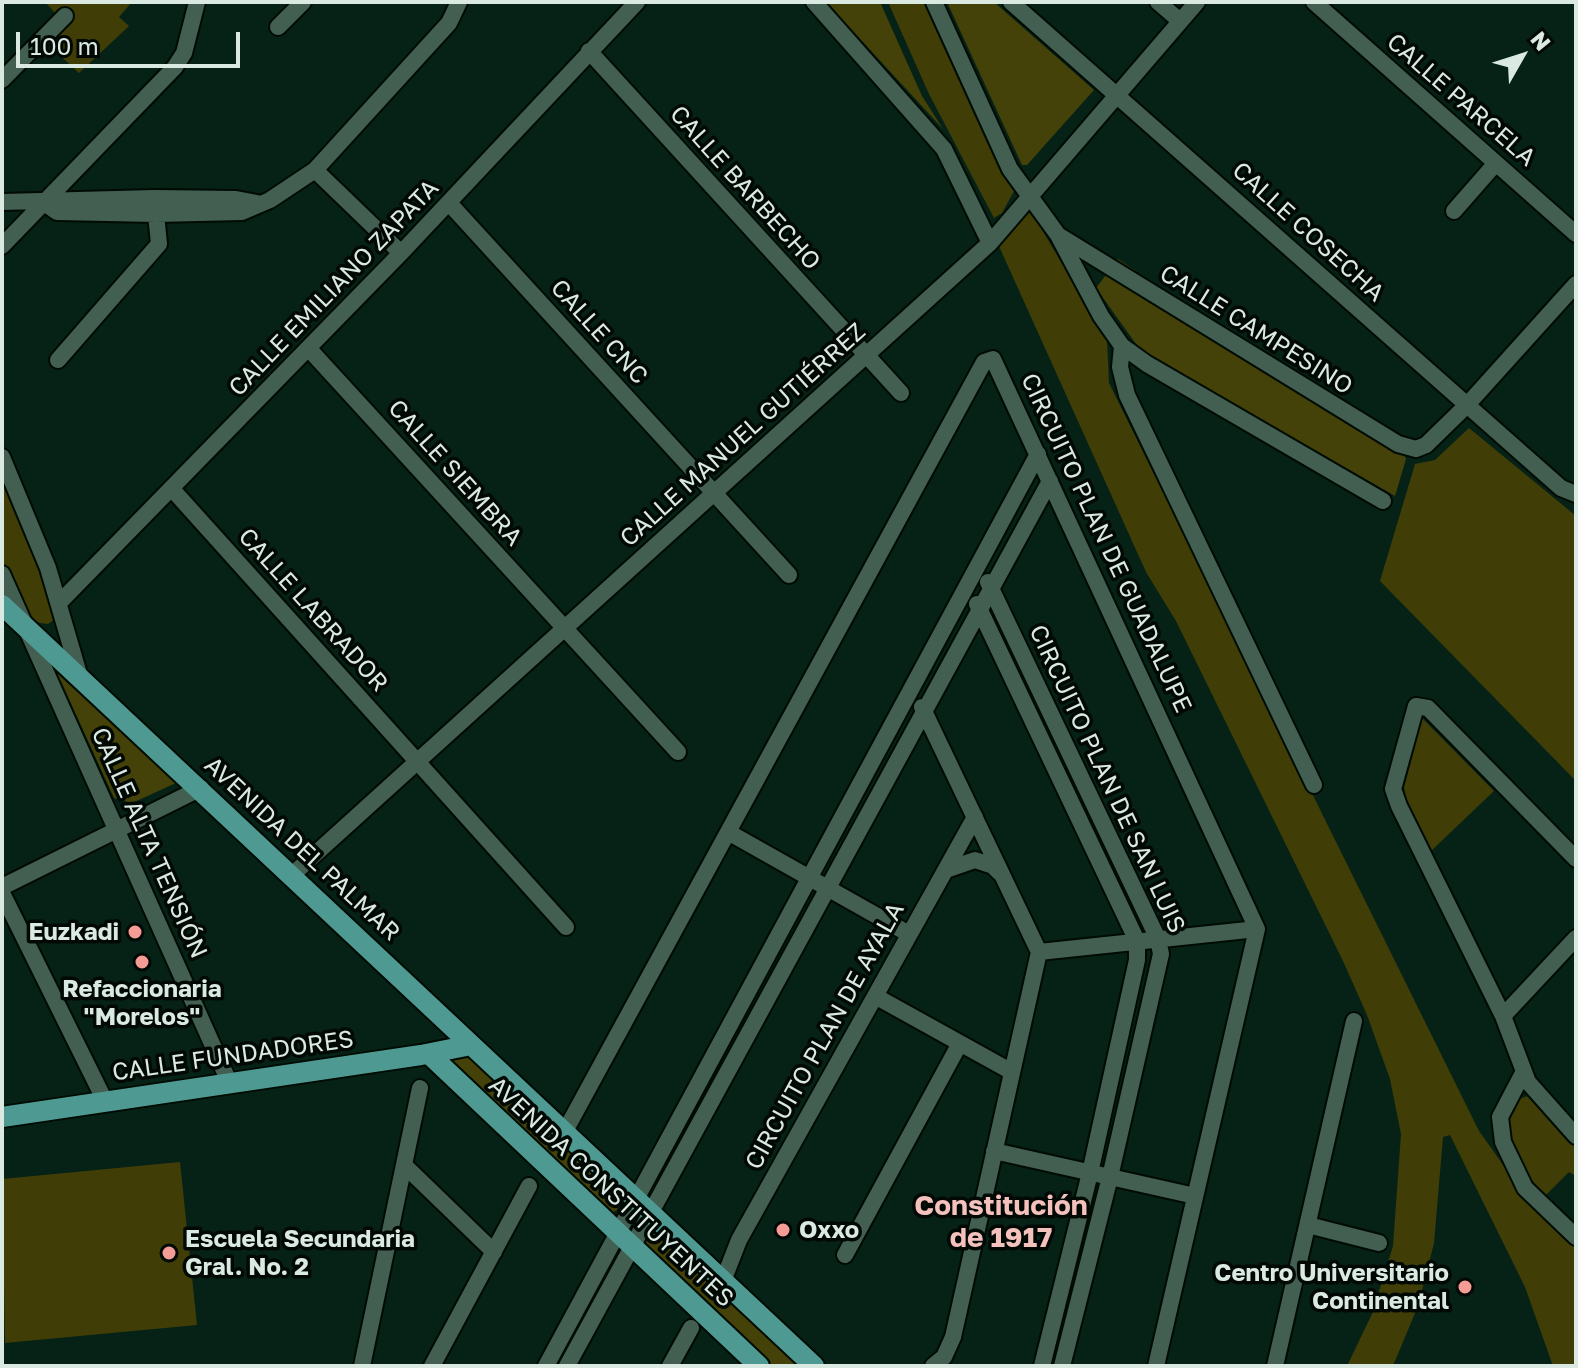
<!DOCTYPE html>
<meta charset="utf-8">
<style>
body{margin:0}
#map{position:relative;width:1578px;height:1368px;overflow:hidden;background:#062217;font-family:"Golos Text",sans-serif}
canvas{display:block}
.frame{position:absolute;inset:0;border:4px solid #dae9e1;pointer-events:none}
.north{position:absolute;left:1482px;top:16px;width:80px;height:80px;-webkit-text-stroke:6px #020905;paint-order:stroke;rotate:51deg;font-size:22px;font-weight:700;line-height:32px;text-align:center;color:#dae9e1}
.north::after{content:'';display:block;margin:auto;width:28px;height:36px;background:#dae9e1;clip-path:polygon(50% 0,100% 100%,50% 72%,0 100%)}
.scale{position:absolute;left:16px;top:32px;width:224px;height:36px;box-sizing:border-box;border:4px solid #dae9e1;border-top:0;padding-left:10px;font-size:24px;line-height:28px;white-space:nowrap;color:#dae9e1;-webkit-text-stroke:6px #020905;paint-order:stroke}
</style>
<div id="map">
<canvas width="1578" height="1368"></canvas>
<div class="frame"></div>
<div class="north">N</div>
<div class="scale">100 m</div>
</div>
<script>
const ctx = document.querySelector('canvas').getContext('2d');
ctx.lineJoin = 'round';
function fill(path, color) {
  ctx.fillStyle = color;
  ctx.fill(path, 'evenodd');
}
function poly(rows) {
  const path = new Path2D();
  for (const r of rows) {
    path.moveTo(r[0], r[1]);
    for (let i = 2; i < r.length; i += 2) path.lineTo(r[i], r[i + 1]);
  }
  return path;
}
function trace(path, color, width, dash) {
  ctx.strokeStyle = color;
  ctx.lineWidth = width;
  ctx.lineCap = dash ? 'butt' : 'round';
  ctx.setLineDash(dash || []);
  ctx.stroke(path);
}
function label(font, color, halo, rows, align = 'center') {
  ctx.font = font + ' "Golos Text",sans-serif';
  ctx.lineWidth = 7;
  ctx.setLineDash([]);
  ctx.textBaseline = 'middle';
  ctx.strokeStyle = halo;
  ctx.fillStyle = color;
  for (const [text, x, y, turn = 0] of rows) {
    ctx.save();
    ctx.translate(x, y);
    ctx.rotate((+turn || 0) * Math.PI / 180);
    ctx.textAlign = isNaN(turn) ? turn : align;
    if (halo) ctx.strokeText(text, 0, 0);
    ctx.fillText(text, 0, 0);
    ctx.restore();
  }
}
const green = poly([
 [45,2,132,2,119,17,129,26,79,73,36,33,55,13],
 [888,2,925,2,1014,191,1002,213,994,218,929,94],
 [1031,211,1107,340,1109,383,1479,1131,1531,1204,1576,1246,1576,1366,1553,1366,1525,1287,1450,1135,1443,1137,1434,1243,1418,1306,1395,1361,1392,1366,1347,1366,1372,1314,1393,1246,1401,1134,1390,1079,1367,1015,1343,961,1176,621,1146,572,998,244],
 [1469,428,1576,516,1576,781,1380,581,1415,464,1435,460],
 [2,470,48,582,56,618,48,624,34,622,26,616,2,562],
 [1422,718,1494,791,1431,851,1407,801,1404,787],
 [1528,1096,1576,1146,1576,1176,1569,1172,1545,1196,1529,1177,1512,1142,1509,1115,1516,1100],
 [180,1162,197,1325,5,1343,2,1179]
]);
const forest = poly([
 [826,2,880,2,922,96,943,129],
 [947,2,994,2,1094,90,1027,165,1022,165],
 [1118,259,1223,330,1398,438,1406,459,1395,496,1141,351,1096,288],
 [57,673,176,783,132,803,114,798],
 [473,1057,618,1196,617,1210,610,1213,452,1064,450,1059],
 [653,1234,661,1235,801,1366,772,1366,647,1250,645,1242]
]);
const minor = poly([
 [814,2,944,149,990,243],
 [934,2,1010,169,1058,235,1398,444,1416,449,1426,445,1467,405,1576,284],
 [1011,2,1561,488,1576,494],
 [1158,2,1180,21],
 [1314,2,1576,234],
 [278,27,303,2],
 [589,51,901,393],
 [2,80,65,16],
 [315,170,401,253],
 [2,202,154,198,236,199,257,203],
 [43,202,57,212,156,214,242,212,270,200,315,170,449,23,459,2],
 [449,203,789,575],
 [1454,211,1496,163],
 [1059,237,1101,316,1122,346,1147,364,1383,501],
 [2,246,175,67,184,53,197,2],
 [1122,346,1120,367,1127,395,1314,785],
 [309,349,678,752],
 [58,360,159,244,155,204],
 [2,457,48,568,79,674],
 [172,489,566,927],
 [2,574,230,1084],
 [988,582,1158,939,1161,954,1110,1177,1062,1366],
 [60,602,401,253,637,2],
 [977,604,1137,941,1137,960,1090,1173,1042,1366],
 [922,707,1039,952,953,1337,944,1357,933,1366],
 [728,832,909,934],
 [1576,859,1428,708,1416,706,1393,789,1399,806,1503,1016,1528,1082,1576,1136],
 [946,870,975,860,993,866,1000,873],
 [292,875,990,243,1197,2],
 [2,887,201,788],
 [2,893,105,1101],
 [1039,952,1257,929],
 [875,996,1012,1072],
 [1503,1016,1576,938],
 [1523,1073,1500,1117,1503,1142,1525,1188,1576,1237],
 [564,1133,984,362,993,359,1257,929,1156,1366],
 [994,1151,1195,1196],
 [404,1165,494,1252],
 [1308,1225,1379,1243],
 [845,1255,959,1045],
 [723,1281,739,1240,975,817],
 [362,1366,420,1088],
 [432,1366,529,1186],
 [546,1366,1038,454],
 [567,1366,1050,481],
 [670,1366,691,1328],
 [1275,1366,1354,1021]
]);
const major = poly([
 [2,605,814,1366],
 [429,1054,759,1366],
 [2,1117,421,1055,471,1045]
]);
const markers = [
 [135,932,8,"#f59c95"],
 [142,962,8,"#f59c95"],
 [783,1230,8,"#f59c95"],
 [169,1253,8,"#f59c95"],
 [1465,1287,8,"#f59c95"]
];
const streetNames = [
 ["CALLE PARCELA",1461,100,41],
 ["CALLE BARBECHO",745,188,48],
 ["CALLE COSECHA",1308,232,42],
 ["CALLE EMILIANO ZAPATA",334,288,-46],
 ["CALLE CAMPESINO",1256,330,32],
 ["CALLE CNC",599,332,48],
 ["CALLE MANUEL GUTIÉRREZ",743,435,-42],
 ["CALLE SIEMBRA",455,473,48],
 ["CIRCUITO PLAN DE GUADALUPE",1106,543,65],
 ["CALLE LABRADOR",313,610,48],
 ["CIRCUITO PLAN DE SAN LUIS",1107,779,65],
 ["CALLE ALTA TENSIÓN",149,843,66],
 ["AVENIDA DEL PALMAR",302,849,43],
 ["CIRCUITO PLAN DE AYALA",825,1036,-61],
 ["CALLE FUNDADORES",233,1056,-8],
 ["AVENIDA CONSTITUYENTES",611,1192,43]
];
const poiNames = [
 ["Euzkadi",119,932],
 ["Refaccionaria",142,989,"center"],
 ["\"Morelos\"",142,1017,"center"],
 ["Oxxo",799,1230,"left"],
 ["Escuela Secundaria",185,1239,"left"],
 ["Gral. No. 2",185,1267,"left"],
 ["Centro Universitario",1449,1273],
 ["Continental",1449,1301]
];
const quarterNames = [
 ["Constitución",1001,1206],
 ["de 1917",1001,1238]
];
fill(green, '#403e06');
fill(forest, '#444208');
trace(minor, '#000b03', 20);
trace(major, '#000b03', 24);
trace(minor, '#425f51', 16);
trace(major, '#4e9991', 20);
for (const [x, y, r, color] of markers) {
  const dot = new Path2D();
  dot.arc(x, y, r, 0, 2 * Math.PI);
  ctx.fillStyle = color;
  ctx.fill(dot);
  trace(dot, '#020905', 3);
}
label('24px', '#dae9e1', '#020905', streetNames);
label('bold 24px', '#dae9e1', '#020905', poiNames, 'right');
label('bold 28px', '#f4c1bc', '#020905', quarterNames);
</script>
